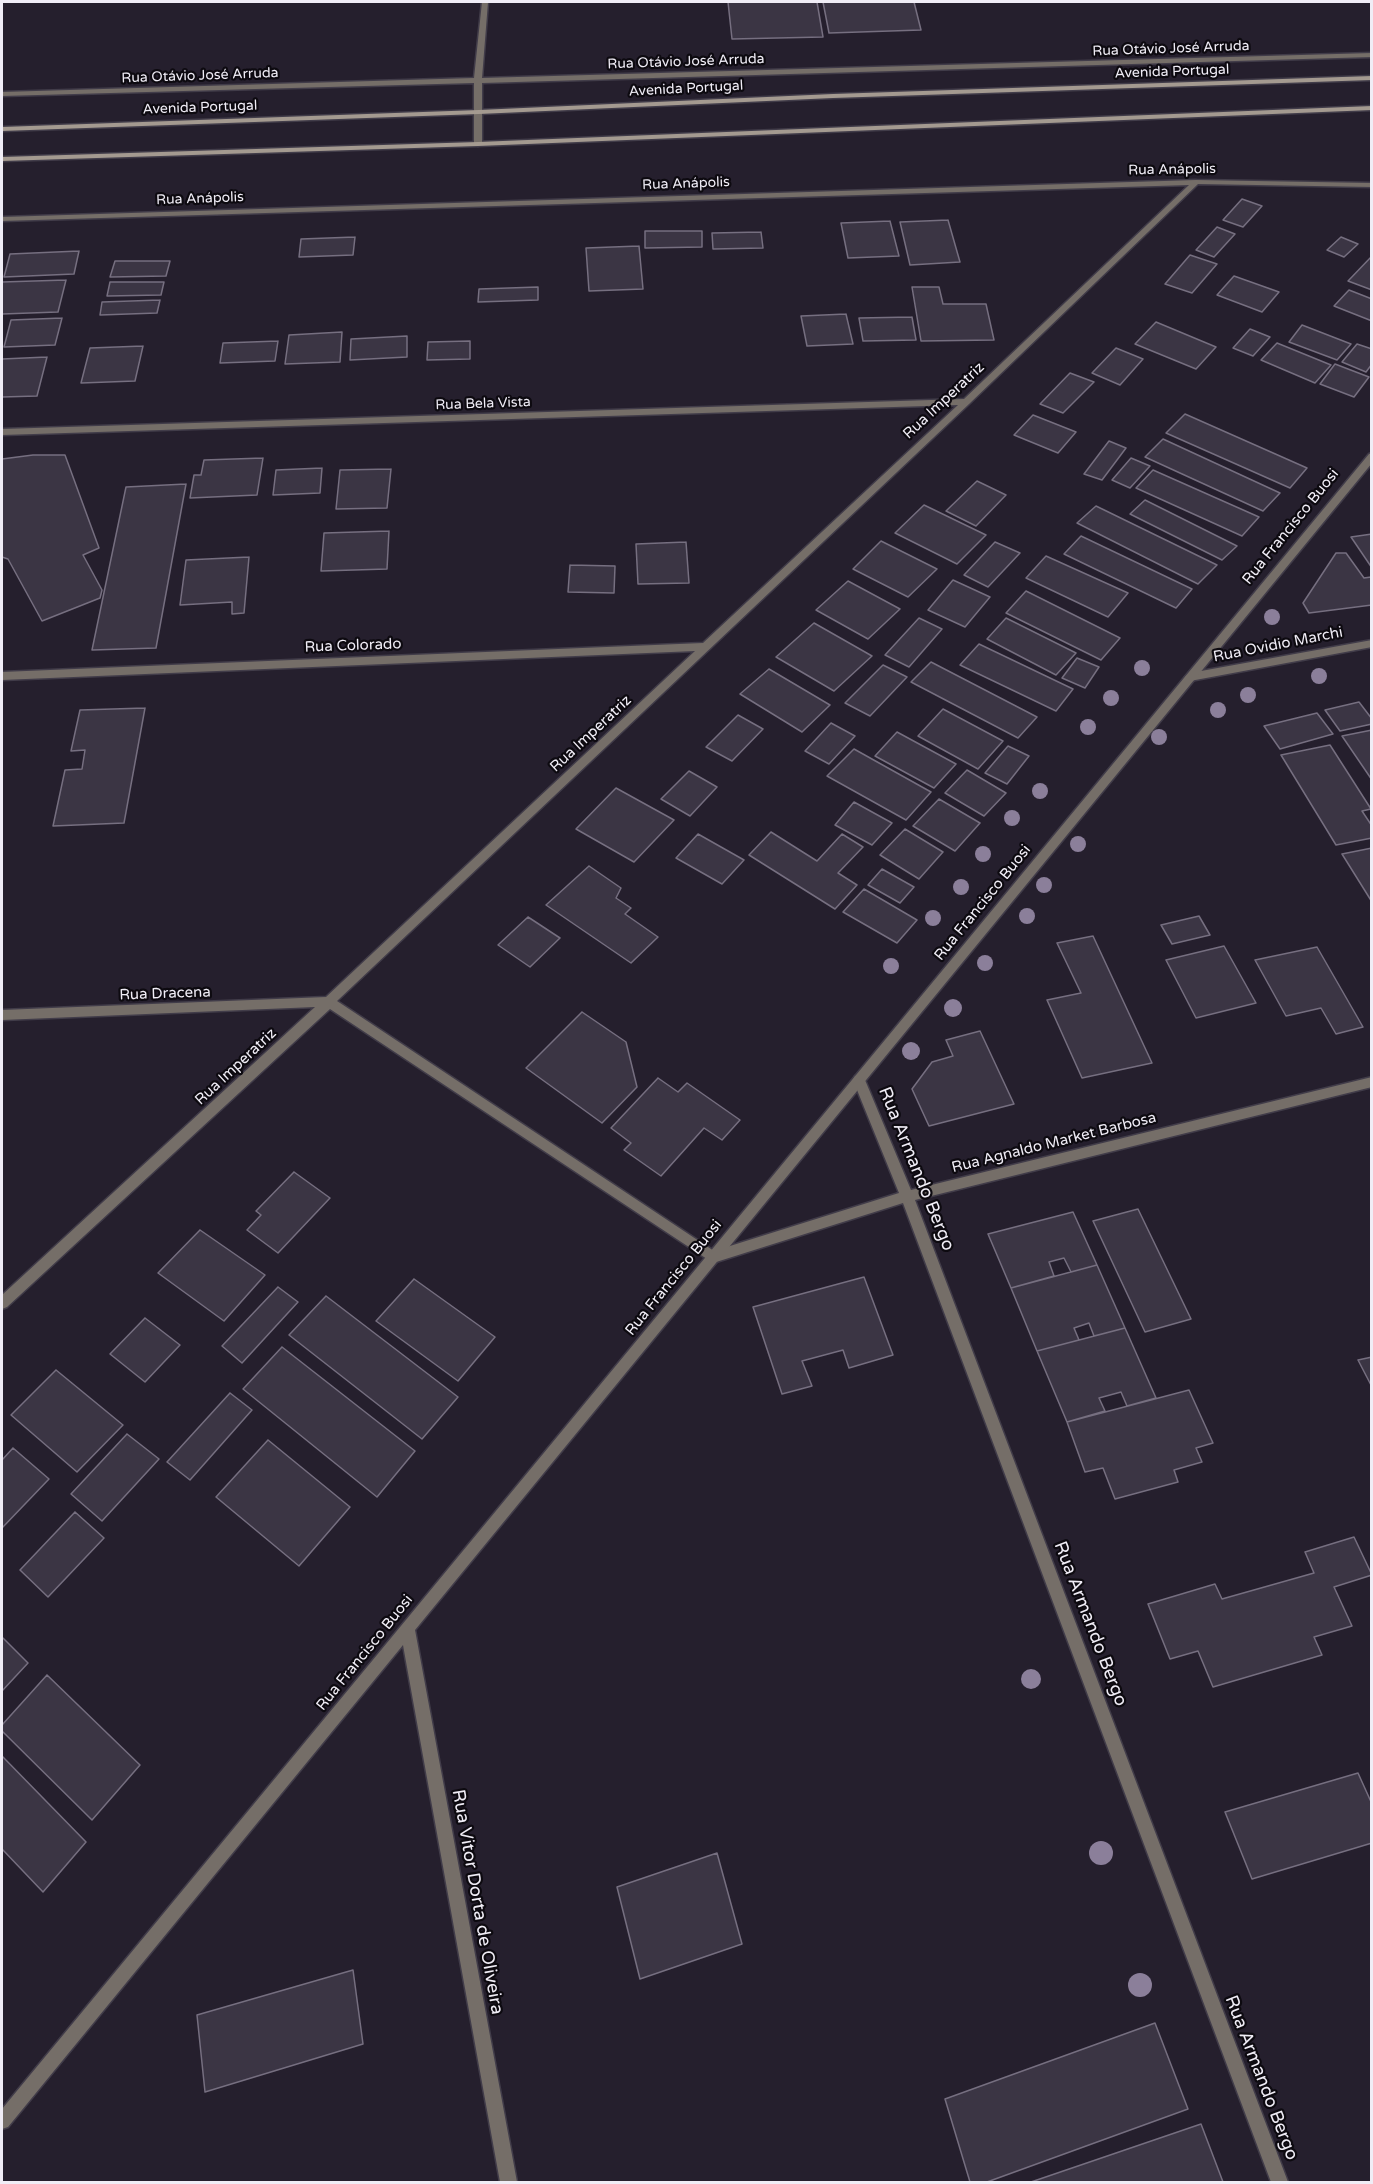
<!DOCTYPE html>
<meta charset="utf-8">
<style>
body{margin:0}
#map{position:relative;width:1373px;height:2184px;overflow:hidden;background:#251f2d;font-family:"Varela Round",sans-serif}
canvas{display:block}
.frame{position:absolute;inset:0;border:3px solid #f0edf6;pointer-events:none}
</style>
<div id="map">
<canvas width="1373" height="2184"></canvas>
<div class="frame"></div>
</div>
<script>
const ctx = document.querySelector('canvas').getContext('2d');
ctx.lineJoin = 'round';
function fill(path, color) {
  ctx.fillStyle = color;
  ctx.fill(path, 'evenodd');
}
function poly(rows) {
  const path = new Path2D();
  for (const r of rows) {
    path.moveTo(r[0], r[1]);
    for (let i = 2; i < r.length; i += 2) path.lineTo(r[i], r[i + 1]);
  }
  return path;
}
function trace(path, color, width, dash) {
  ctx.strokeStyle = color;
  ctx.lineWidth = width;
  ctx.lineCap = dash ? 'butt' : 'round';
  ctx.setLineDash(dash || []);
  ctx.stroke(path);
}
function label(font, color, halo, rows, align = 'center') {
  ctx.font = font + ' "Varela Round",sans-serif';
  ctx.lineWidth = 4.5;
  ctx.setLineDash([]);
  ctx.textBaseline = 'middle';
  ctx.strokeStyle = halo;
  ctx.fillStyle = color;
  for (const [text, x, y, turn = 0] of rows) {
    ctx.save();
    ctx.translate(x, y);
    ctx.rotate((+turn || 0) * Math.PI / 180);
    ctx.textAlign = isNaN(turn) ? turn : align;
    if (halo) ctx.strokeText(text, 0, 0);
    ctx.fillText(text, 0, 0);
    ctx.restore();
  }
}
const building = poly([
 [728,2,817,2,823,37,732,39,728,2],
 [823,2,914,2,921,30,829,33,823,2],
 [1242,199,1262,206,1243,227,1223,220,1242,199],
 [948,220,960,262,910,265,900,222,948,220],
 [890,221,899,256,848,258,841,223,890,221],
 [1217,227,1235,234,1214,257,1196,250,1217,227],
 [645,231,702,231,702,247,645,248,645,231],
 [761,232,763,248,713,249,712,233,761,232],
 [355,237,353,255,299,257,301,239,355,237],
 [1341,237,1358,244,1344,257,1327,250,1341,237],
 [639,246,643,289,589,291,586,248,639,246],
 [79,251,74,274,4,277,10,254,79,251],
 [1190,255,1217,264,1192,293,1165,284,1190,255],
 [1372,256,1372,290,1348,281,1372,256],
 [115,261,170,261,166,276,110,277,115,261],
 [1234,276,1279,292,1262,312,1217,295,1234,276],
 [66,280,58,312,2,314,2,282,66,280],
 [110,282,164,282,161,295,107,296,110,282],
 [538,287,538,300,478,302,479,289,538,287],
 [912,287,939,287,943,304,986,304,994,340,921,341,912,287],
 [1349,290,1372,299,1372,321,1334,306,1349,290],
 [160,300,157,313,100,315,102,302,160,300],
 [846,314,853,344,807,346,801,316,846,314],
 [912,317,916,340,863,341,859,318,912,317],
 [62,318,55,345,4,347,11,320,62,318],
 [1156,322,1216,347,1196,369,1135,344,1156,322],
 [1302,325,1351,344,1337,360,1289,342,1302,325],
 [1250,329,1270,337,1253,356,1233,348,1250,329],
 [342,332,340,362,285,364,289,335,342,332],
 [407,336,407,357,350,360,351,339,407,336],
 [278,341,275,361,220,363,223,343,278,341],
 [470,341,470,359,427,360,428,342,470,341],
 [1277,343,1331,365,1315,383,1261,360,1277,343],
 [1357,344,1372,349,1372,364,1366,372,1342,362,1357,344],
 [143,346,135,381,81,383,90,348,143,346],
 [1116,348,1143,359,1120,385,1092,373,1116,348],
 [47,357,37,396,2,397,2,359,47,357],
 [1335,364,1369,377,1354,397,1320,384,1335,364],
 [1070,373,1094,382,1063,413,1040,404,1070,373],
 [1185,414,1307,468,1290,488,1166,433,1185,414],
 [1033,415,1076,432,1058,453,1014,435,1033,415],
 [1163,439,1280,493,1263,511,1145,457,1163,439],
 [1109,441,1126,448,1102,480,1084,474,1109,441],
 [33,455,65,455,99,548,83,555,102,590,100,598,42,621,8,559,2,557,2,459,33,455],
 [263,458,257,495,190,498,194,475,201,475,204,460,263,458],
 [1131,458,1150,466,1130,488,1112,480,1131,458],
 [322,468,320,493,273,495,276,470,322,468],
 [391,469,387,508,336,509,340,470,391,469],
 [1153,470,1259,517,1242,536,1136,488,1153,470],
 [977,481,1006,495,976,526,946,511,977,481],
 [186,484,156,648,92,650,126,487,186,484],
 [1145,500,1237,546,1222,560,1130,514,1145,500],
 [924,505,986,535,957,564,895,533,924,505],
 [1096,506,1217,565,1198,584,1077,523,1096,506],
 [389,531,387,569,321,571,324,533,389,531],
 [1372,534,1372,568,1351,537,1372,534],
 [1081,536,1192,589,1176,608,1064,554,1081,536],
 [881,541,937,569,908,597,853,569,881,541],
 [686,542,689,583,638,584,636,544,686,542],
 [995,542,1020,553,988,587,964,575,995,542],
 [1336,553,1346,553,1364,578,1371,577,1372,605,1309,613,1303,603,1336,553],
 [1046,556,1128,593,1108,617,1026,578,1046,556],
 [249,557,244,613,232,614,232,602,180,605,186,560,249,557],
 [570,565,615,566,614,593,568,592,570,565],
 [953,580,990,597,965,627,928,610,953,580],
 [848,581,900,609,868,639,816,610,848,581],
 [1026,591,1120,638,1101,660,1006,613,1026,591],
 [919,618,942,629,909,667,885,655,919,618],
 [1006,618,1076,653,1056,675,987,639,1006,618],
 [814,623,872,656,834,691,776,657,814,623],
 [979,644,1073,689,1056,711,960,665,979,644],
 [1077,658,1099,667,1085,688,1062,678,1077,658],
 [931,662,1037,717,1018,738,911,682,931,662],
 [883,665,907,677,870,716,845,703,883,665],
 [769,669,830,705,802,732,740,694,769,669],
 [1359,702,1372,719,1372,724,1340,731,1325,710,1359,702],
 [145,708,124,823,53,826,65,770,82,769,85,750,71,751,80,710,145,708],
 [943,709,1003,741,978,769,918,736,943,709],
 [1317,713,1333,734,1280,749,1264,726,1317,713],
 [738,715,763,729,732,761,706,747,738,715],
 [831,723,855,736,829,764,805,751,831,723],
 [1372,730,1372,780,1342,736,1372,730],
 [897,732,956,764,934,788,875,756,897,732],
 [1330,745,1371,809,1362,811,1372,826,1372,838,1336,845,1281,755,1330,745],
 [1008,746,1029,756,1007,784,985,773,1008,746],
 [854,749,931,792,906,820,827,776,854,749],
 [967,770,1006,793,984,816,945,793,967,770],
 [689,771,717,787,690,816,661,799,689,771],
 [616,788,674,820,634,862,576,829,616,788],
 [939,799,980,823,955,851,913,826,939,799],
 [854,802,892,823,872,845,835,825,854,802],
 [905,829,943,852,919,879,880,855,905,829],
 [771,832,817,861,842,834,863,847,838,873,857,885,835,909,749,855,771,832],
 [698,834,744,860,722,884,676,858,698,834],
 [1372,848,1372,902,1342,854,1372,848],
 [589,866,621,888,616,898,631,908,625,914,658,937,631,963,546,905,589,866],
 [882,869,914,887,900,903,868,885,882,869],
 [864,889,917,920,897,943,843,912,864,889],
 [1199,916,1210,935,1172,944,1161,925,1199,916],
 [528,917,560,938,530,967,498,945,528,917],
 [1093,936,1152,1063,1082,1078,1047,1000,1081,993,1057,943,1093,936],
 [1224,946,1256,1003,1196,1018,1166,960,1224,946],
 [1317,947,1363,1027,1336,1034,1321,1008,1286,1016,1255,960,1317,947],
 [582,1012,626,1042,637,1087,602,1123,526,1068,582,1012],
 [980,1031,1014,1104,929,1126,912,1089,932,1062,953,1056,946,1040,980,1031],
 [658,1078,678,1092,687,1083,740,1120,722,1140,704,1128,661,1176,624,1150,631,1143,611,1128,658,1078],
 [294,1172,330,1198,278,1253,247,1230,261,1215,256,1211,294,1172],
 [1138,1209,1191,1319,1145,1332,1093,1221,1138,1209],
 [1073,1212,1097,1265,1071,1272,1064,1258,1049,1262,1054,1276,1011,1288,988,1234,1073,1212],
 [200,1230,265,1275,224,1321,158,1273,200,1230],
 [1097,1265,1125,1328,1094,1336,1089,1323,1074,1328,1079,1340,1037,1351,1011,1288,1097,1265],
 [864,1277,893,1355,849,1368,843,1350,802,1361,812,1386,782,1394,753,1307,864,1277],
 [414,1279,495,1337,458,1381,376,1321,414,1279],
 [278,1287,298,1302,242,1363,222,1346,278,1287],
 [326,1296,458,1397,422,1439,289,1335,326,1296],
 [145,1318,180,1345,145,1382,110,1354,145,1318],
 [1125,1328,1156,1398,1127,1406,1121,1392,1099,1398,1105,1411,1067,1422,1037,1351,1125,1328],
 [282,1347,415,1451,377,1497,243,1389,282,1347],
 [1372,1357,1372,1387,1358,1360,1372,1357],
 [56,1370,123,1425,77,1472,11,1415,56,1370],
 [1189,1390,1213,1443,1196,1448,1202,1462,1174,1470,1178,1482,1115,1499,1103,1468,1085,1472,1067,1422,1189,1390],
 [230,1393,252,1410,190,1480,167,1462,230,1393],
 [127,1434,159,1459,102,1521,71,1494,127,1434],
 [268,1440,350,1507,299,1566,216,1497,268,1440],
 [13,1448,49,1479,2,1528,2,1460,13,1448],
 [75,1512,104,1538,48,1597,20,1570,75,1512],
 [1354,1537,1372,1575,1334,1587,1352,1626,1314,1637,1322,1655,1213,1687,1198,1651,1170,1659,1148,1604,1215,1584,1222,1599,1314,1573,1305,1552,1354,1537],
 [3,1638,28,1663,2,1691,2,1639,3,1638],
 [47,1675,140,1765,92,1820,2,1731,2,1725,47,1675],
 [2,1756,86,1842,43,1892,2,1849,2,1756],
 [1358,1773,1372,1804,1372,1843,1252,1879,1225,1812,1358,1773],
 [717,1853,742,1944,640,1979,617,1887,717,1853],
 [353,1970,363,2044,205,2092,197,2015,353,1970],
 [1155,2023,1188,2109,987,2182,970,2182,945,2099,1155,2023],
 [1201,2124,1223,2182,1031,2182,1201,2124]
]);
const minor = poly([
 [482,2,488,2,482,78,1372,53,1372,57,482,83,482,144,478,146,474,144,474,83,2,96,2,92,474,78,482,2],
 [1196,180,1372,183,1372,187,1198,184,969,404,337,1001,714,1251,899,1193,853,1080,855,1076,859,1075,863,1076,865,1080,911,1190,1372,1077,1372,1087,915,1200,1288,2182,1271,2182,903,1203,713,1263,330,1009,7,1307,2,1309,2,1295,315,1007,2,1020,2,1010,326,997,695,651,2,680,2,672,703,643,958,405,2,435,2,429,964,399,1189,185,2,221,2,217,1196,180],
 [1372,640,1372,647,1190,681,1185,677,1190,673,1372,640]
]);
const tertiary = poly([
 [1372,453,1372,463,415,1630,517,2182,500,2182,403,1645,8,2127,2,2129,2,2109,1369,454,1372,453]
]);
const secondary = poly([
 [1372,76,1372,80,833,98,479,114,2,131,2,127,479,110,833,94,1372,76],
 [1372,106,1372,110,478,146,2,161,2,157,478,142,1372,106]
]);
const trees = [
 [1272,617,8],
 [1142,668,8],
 [1319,676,8],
 [1248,695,8],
 [1111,698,8],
 [1218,710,8],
 [1088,727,8],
 [1159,737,8],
 [1040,791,8],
 [1012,818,8],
 [1078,844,8],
 [983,854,8],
 [1044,885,8],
 [961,887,8],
 [1027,916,8],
 [933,918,8],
 [985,963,8],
 [891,966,8],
 [953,1008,9],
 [911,1051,9],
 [1031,1679,10],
 [1101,1853,12],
 [1140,1985,12]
];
const farStreetnames = [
 ["Rua Otávio José Arruda",1171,49,-2],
 ["Rua Otávio José Arruda",686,62,-2],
 ["Avenida Portugal",1172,72,-2],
 ["Rua Otávio José Arruda",200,76,-2],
 ["Avenida Portugal",686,89,-3],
 ["Avenida Portugal",200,108,-2],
 ["Rua Anápolis",1172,170,-1],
 ["Rua Anápolis",686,184,-2],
 ["Rua Anápolis",200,199,-2],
 ["Rua Bela Vista",483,404,-2]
];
const streetNames = [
 ["Rua Imperatriz",944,401,-43],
 ["Rua Francisco Buosi",1291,527,-51],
 ["Rua Ovidio Marchi",1278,645,-11],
 ["Rua Colorado",353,646,-2],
 ["Rua Imperatriz",591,734,-43],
 ["Rua Francisco Buosi",983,903,-51],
 ["Rua Dracena",165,994,-2],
 ["Rua Imperatriz",236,1067,-43],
 ["Rua Agnaldo Market Barbosa",1054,1143,-14],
 ["Rua Francisco Buosi",674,1278,-51],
 ["Rua Francisco Buosi",365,1653,-51]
];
const nearStreetnames = [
 ["Rua Armando Bergo",916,1169,68],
 ["Rua Armando Bergo",1090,1624,69],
 ["Rua Vitor Dorta de Oliveira",477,1902,80],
 ["Rua Armando Bergo",1261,2078,69]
];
fill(building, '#3b3544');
trace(building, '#766f80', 1.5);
trace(minor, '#413c49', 3);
trace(tertiary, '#413c49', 3);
trace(secondary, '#413c49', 3);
fill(minor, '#756e68');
fill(tertiary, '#756e68');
fill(secondary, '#a49a90');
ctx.fillStyle = '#8b7f9a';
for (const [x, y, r] of trees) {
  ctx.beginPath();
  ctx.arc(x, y, r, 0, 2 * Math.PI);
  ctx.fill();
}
label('14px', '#f0edf6', '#0d0a10', farStreetnames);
label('15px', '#f0edf6', '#0d0a10', streetNames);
label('18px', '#f0edf6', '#0d0a10', nearStreetnames);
</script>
